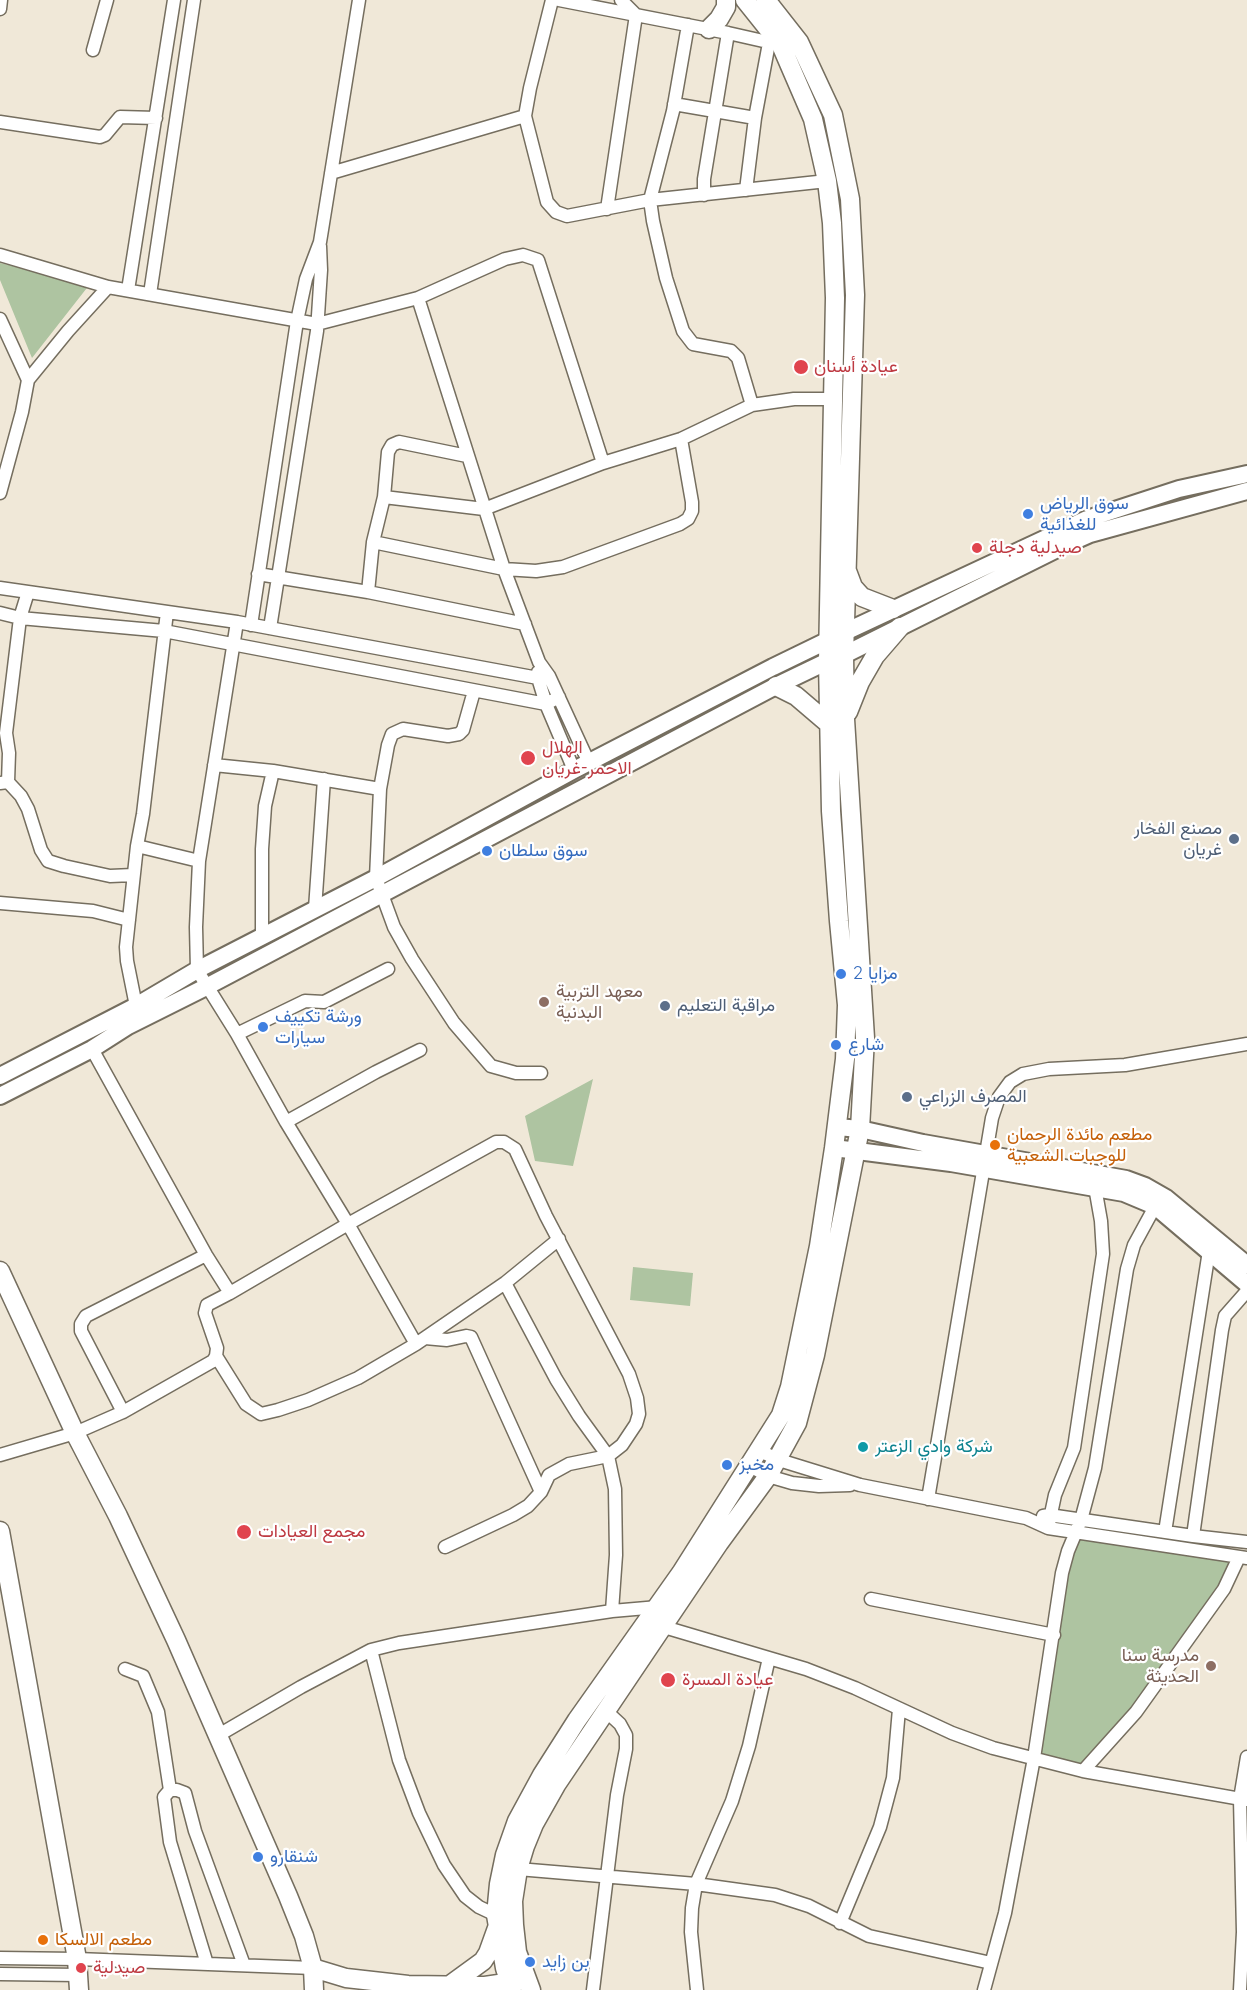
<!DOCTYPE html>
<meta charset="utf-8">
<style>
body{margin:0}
canvas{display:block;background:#f0e8d8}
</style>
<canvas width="1247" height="1990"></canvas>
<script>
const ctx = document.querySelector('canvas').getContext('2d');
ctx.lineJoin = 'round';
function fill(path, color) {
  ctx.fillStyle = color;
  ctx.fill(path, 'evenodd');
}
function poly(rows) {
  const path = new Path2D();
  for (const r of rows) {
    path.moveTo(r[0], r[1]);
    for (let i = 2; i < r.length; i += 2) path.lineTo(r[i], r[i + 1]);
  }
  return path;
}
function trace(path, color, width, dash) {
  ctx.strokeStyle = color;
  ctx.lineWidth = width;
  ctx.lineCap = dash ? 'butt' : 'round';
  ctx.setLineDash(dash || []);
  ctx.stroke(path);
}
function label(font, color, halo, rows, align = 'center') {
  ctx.font = font + ' Quicksand,Vazirmatn,sans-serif';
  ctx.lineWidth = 4.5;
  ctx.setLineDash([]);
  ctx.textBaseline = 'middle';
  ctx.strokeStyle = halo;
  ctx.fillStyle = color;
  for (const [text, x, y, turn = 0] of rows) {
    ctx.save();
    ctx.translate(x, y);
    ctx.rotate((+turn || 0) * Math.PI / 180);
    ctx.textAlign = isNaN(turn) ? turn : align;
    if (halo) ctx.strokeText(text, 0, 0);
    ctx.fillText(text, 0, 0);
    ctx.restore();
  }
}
const green = poly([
 [0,263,90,284,32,358,0,280],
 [593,1079,573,1166,535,1161,525,1116],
 [633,1267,693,1273,690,1306,630,1300],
 [1077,1534,1238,1558,1136,1710,1082,1769,1035,1757,1059,1594]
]);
const minor = poly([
 [552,0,530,88,525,116,547,202,556,212,567,216,650,200,827,181],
 [559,0,728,33,781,45],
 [0,9,1,0],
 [688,25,673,111,650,200,653,221,666,278,683,331,693,344,731,351,738,358,752,405],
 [93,50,107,0],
 [674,104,755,118],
 [0,122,100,137,105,135,120,117,156,118],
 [331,173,525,116],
 [746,190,755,118,769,43],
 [704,195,704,179,728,33],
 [607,209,636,15,621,0],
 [0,255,108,287,68,331,28,380,22,412,0,493],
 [108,287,317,324,418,298,505,259,523,255,538,260,603,463],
 [128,290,174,0],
 [150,294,194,0],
 [418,298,504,569,539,662,549,676,589,763],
 [0,319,28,380],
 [384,497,388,452,392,445,399,442,467,456],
 [373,542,504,569,536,571,563,567,680,524,688,519,692,511,692,502,681,439],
 [258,574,368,592],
 [0,588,237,622,538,678,549,676],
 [0,613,20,618,164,631,546,704,559,697],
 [237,622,199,861,196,927,197,970,237,1034,286,1122,348,1224,416,1344],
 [525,624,368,592,373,542,384,497,484,509,603,463,681,439,752,405,794,399,832,399],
 [251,625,297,321,306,279,320,242,359,0],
 [270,628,317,331,321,270,320,246],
 [538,672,538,678,546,704,574,770],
 [474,691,463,730,459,734,448,736,403,729,392,734,388,745,380,789,376,878,394,927,412,959,454,1023,491,1066,516,1073,541,1073],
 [214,765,273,771,380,789],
 [8,782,21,796,28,809,41,850,48,861,64,866,110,876,133,875],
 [0,783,8,782,9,753,6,733,20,618,28,592],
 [137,846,199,861],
 [0,903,93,911,129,920],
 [315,909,324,779],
 [262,937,262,849,265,806,273,771],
 [136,1006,127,961,126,947,137,846,143,814,167,612],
 [237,1034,305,1001,324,1002,388,969],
 [92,1049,206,1255,230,1293,348,1224,496,1142,504,1142,515,1149,546,1216,629,1374,637,1398,639,1414,636,1424,622,1445,608,1456,579,1416,556,1379,505,1283],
 [286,1122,376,1072,420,1050],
 [425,1338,447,1340,466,1336,471,1337,541,1492],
 [216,1356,246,1404,261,1414,278,1410,308,1400,358,1378,416,1344,505,1283,559,1239],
 [123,1412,81,1331,81,1324,86,1316,206,1255],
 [758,1450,779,1460,860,1485,1026,1518,1048,1528,1247,1558],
 [0,1455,75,1433,123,1412,213,1361,216,1356,217,1348,205,1313,207,1305,230,1293],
 [748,1465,768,1476,792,1483,819,1486,850,1485],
 [928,1499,992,1118,999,1097,1010,1082,1023,1074,1049,1069,1125,1065,1247,1044],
 [1043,1516,1049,1515,1193,1536,1247,1542],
 [1048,1528,1055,1495,1074,1448,1103,1254,1101,1221,1095,1187],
 [1165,1532,1209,1251],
 [1193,1536,1222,1330,1225,1316,1247,1291],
 [445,1547,513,1515,528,1506,541,1492,549,1475,569,1464,608,1456,615,1489,616,1555,612,1611],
 [871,1599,1054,1635],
 [664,1627,806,1669,855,1688,952,1733,993,1748,1083,1771,1247,1800],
 [371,1650,399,1760,419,1813,444,1865,465,1896,479,1907,496,1915],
 [125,1669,143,1676,158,1712,170,1790],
 [217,1736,301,1687,371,1650,399,1643,612,1611,658,1607],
 [1083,1771,1136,1712,1224,1589,1239,1557],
 [170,1790,177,1790,185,1793,195,1831,244,1965],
 [170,1790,164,1797,170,1842,207,1964],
 [518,1869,696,1884,775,1895,809,1906,869,1936,991,1963],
 [840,1923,880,1827,893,1778,899,1709],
 [0,1958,77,1959,313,1968],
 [0,1974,79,1975],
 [593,1990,617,1795,626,1749,626,1735,620,1724,606,1711],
 [697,1990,691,1932,692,1908,696,1884,732,1801,749,1746,769,1658],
 [984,1990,1005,1913,1034,1758,1062,1573,1068,1551,1081,1520,1095,1468,1127,1269,1134,1245,1158,1201],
 [1240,1990,1243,1932,1240,1799,1247,1757]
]);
const secondary = poly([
 [0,1076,136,1006,197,970,376,878,574,770,773,667,845,632,1087,519,1179,489,1247,474],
 [0,1096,92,1049,128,1026,208,986,776,686,828,661,844,655,1063,546,1090,534,1247,491],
 [837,1127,860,1129,923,1143,1126,1179,1145,1186,1166,1198,1247,1265],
 [834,1148,951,1163,1124,1193,1155,1206,1247,1284]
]);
const primary = poly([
 [709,29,719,19,726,7,726,0],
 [847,571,853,587,862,597,893,609],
 [776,686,796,696,830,725],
 [848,712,860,682,875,656,900,627],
 [0,1271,75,1433,118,1516,176,1640,288,1896,304,1936,313,1968,314,1990],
 [0,1531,77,1959,79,1990],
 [313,1968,346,1978,408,1985,485,1986,519,1981],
 [450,1985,483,1961,488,1953,497,1928],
 [512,1990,505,1968,496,1915,499,1884,505,1855,517,1821,542,1775,577,1720,681,1573,781,1415,790,1387,819,1246,834,1148,845,1059,847,1005,839,921,831,811,828,661,835,298,832,223,827,181,813,119,781,45,745,0],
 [531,1990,517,1952,514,1925,513,1901,518,1869,525,1846,534,1824,556,1785,719,1543,768,1476,797,1423,815,1355,860,1129,865,1038,845,719,844,655,855,295,850,199,833,115,799,42,766,0]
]);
const markers = [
 [801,367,8,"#e0444e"],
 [1028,514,6,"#3f7fe0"],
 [977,548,6,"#e0444e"],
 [528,758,8,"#e0444e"],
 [1234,839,6,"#5c6f8a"],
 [487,851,6,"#3f7fe0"],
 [841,974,6,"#3f7fe0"],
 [544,1002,6,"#8d6e63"],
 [665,1006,6,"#5c6f8a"],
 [263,1027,6,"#3f7fe0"],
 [836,1045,6,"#3f7fe0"],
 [907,1097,6,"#5c6f8a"],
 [995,1145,6,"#e8710a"],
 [863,1447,6,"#0f9aa8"],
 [727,1465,6,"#3f7fe0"],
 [244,1532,8,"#e0444e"],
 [1211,1666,6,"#8d6e63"],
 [668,1680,8,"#e0444e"],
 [258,1857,6,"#3f7fe0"],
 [43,1940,6,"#e8710a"],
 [530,1962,6,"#3f7fe0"],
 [81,1968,6,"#e0444e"]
];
const healthNames = [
 ["عيادة أسنان",814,367],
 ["صيدلية دجلة",989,548],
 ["الهلال",542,748],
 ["الاحمر-غريان",542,769],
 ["مجمع العيادات",258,1532],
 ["عيادة المسرة",682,1680],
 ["صيدلية",93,1968]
];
const shopNames = [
 ["سوق الرياض",1040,504],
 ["للغذائية",1040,525],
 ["سوق سلطان",499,851],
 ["مزايا 2",853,974],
 ["ورشة تكييف",275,1017],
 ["سيارات",275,1038],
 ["شارع",848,1045],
 ["مخبز",739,1465],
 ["شنقارو",270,1857],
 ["بن زايد",542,1962]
];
const serviceNames = [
 ["مصنع الفخار",1222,829,"right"],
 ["غريان",1222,850,"right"],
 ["مراقبة التعليم",677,1006],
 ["المصرف الزراعي",919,1097]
];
const educationNames = [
 ["معهد التربية",556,992],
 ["البدنية",556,1013],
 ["مدرسة سنا",1199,1656,"right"],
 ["الحديثة",1199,1677,"right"]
];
const foodNames = [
 ["مطعم مائدة الرحمان",1007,1135],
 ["للوجبات الشعبية",1007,1156],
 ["مطعم الالسكا",55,1940]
];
const cultureNames = [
 ["شركة وادي الزعتر",875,1447]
];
fill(green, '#aec4a1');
trace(minor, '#756e5f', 15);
trace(secondary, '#756e5f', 20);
trace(primary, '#756e5f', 21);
trace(minor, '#fff', 12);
trace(secondary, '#fff', 16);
trace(primary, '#fff', 18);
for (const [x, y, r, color] of markers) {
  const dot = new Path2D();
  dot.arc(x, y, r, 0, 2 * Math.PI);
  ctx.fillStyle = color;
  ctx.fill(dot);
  trace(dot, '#fff', 2);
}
label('18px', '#be3a42', '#fff', healthNames, 'left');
label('18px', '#366cbe', '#fff', shopNames, 'left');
label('18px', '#4e5e75', '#fff', serviceNames, 'left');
label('18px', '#785e54', '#fff', educationNames, 'left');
label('18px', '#c56008', '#fff', foodNames, 'left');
label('18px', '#0d838f', '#fff', cultureNames, 'left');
</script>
